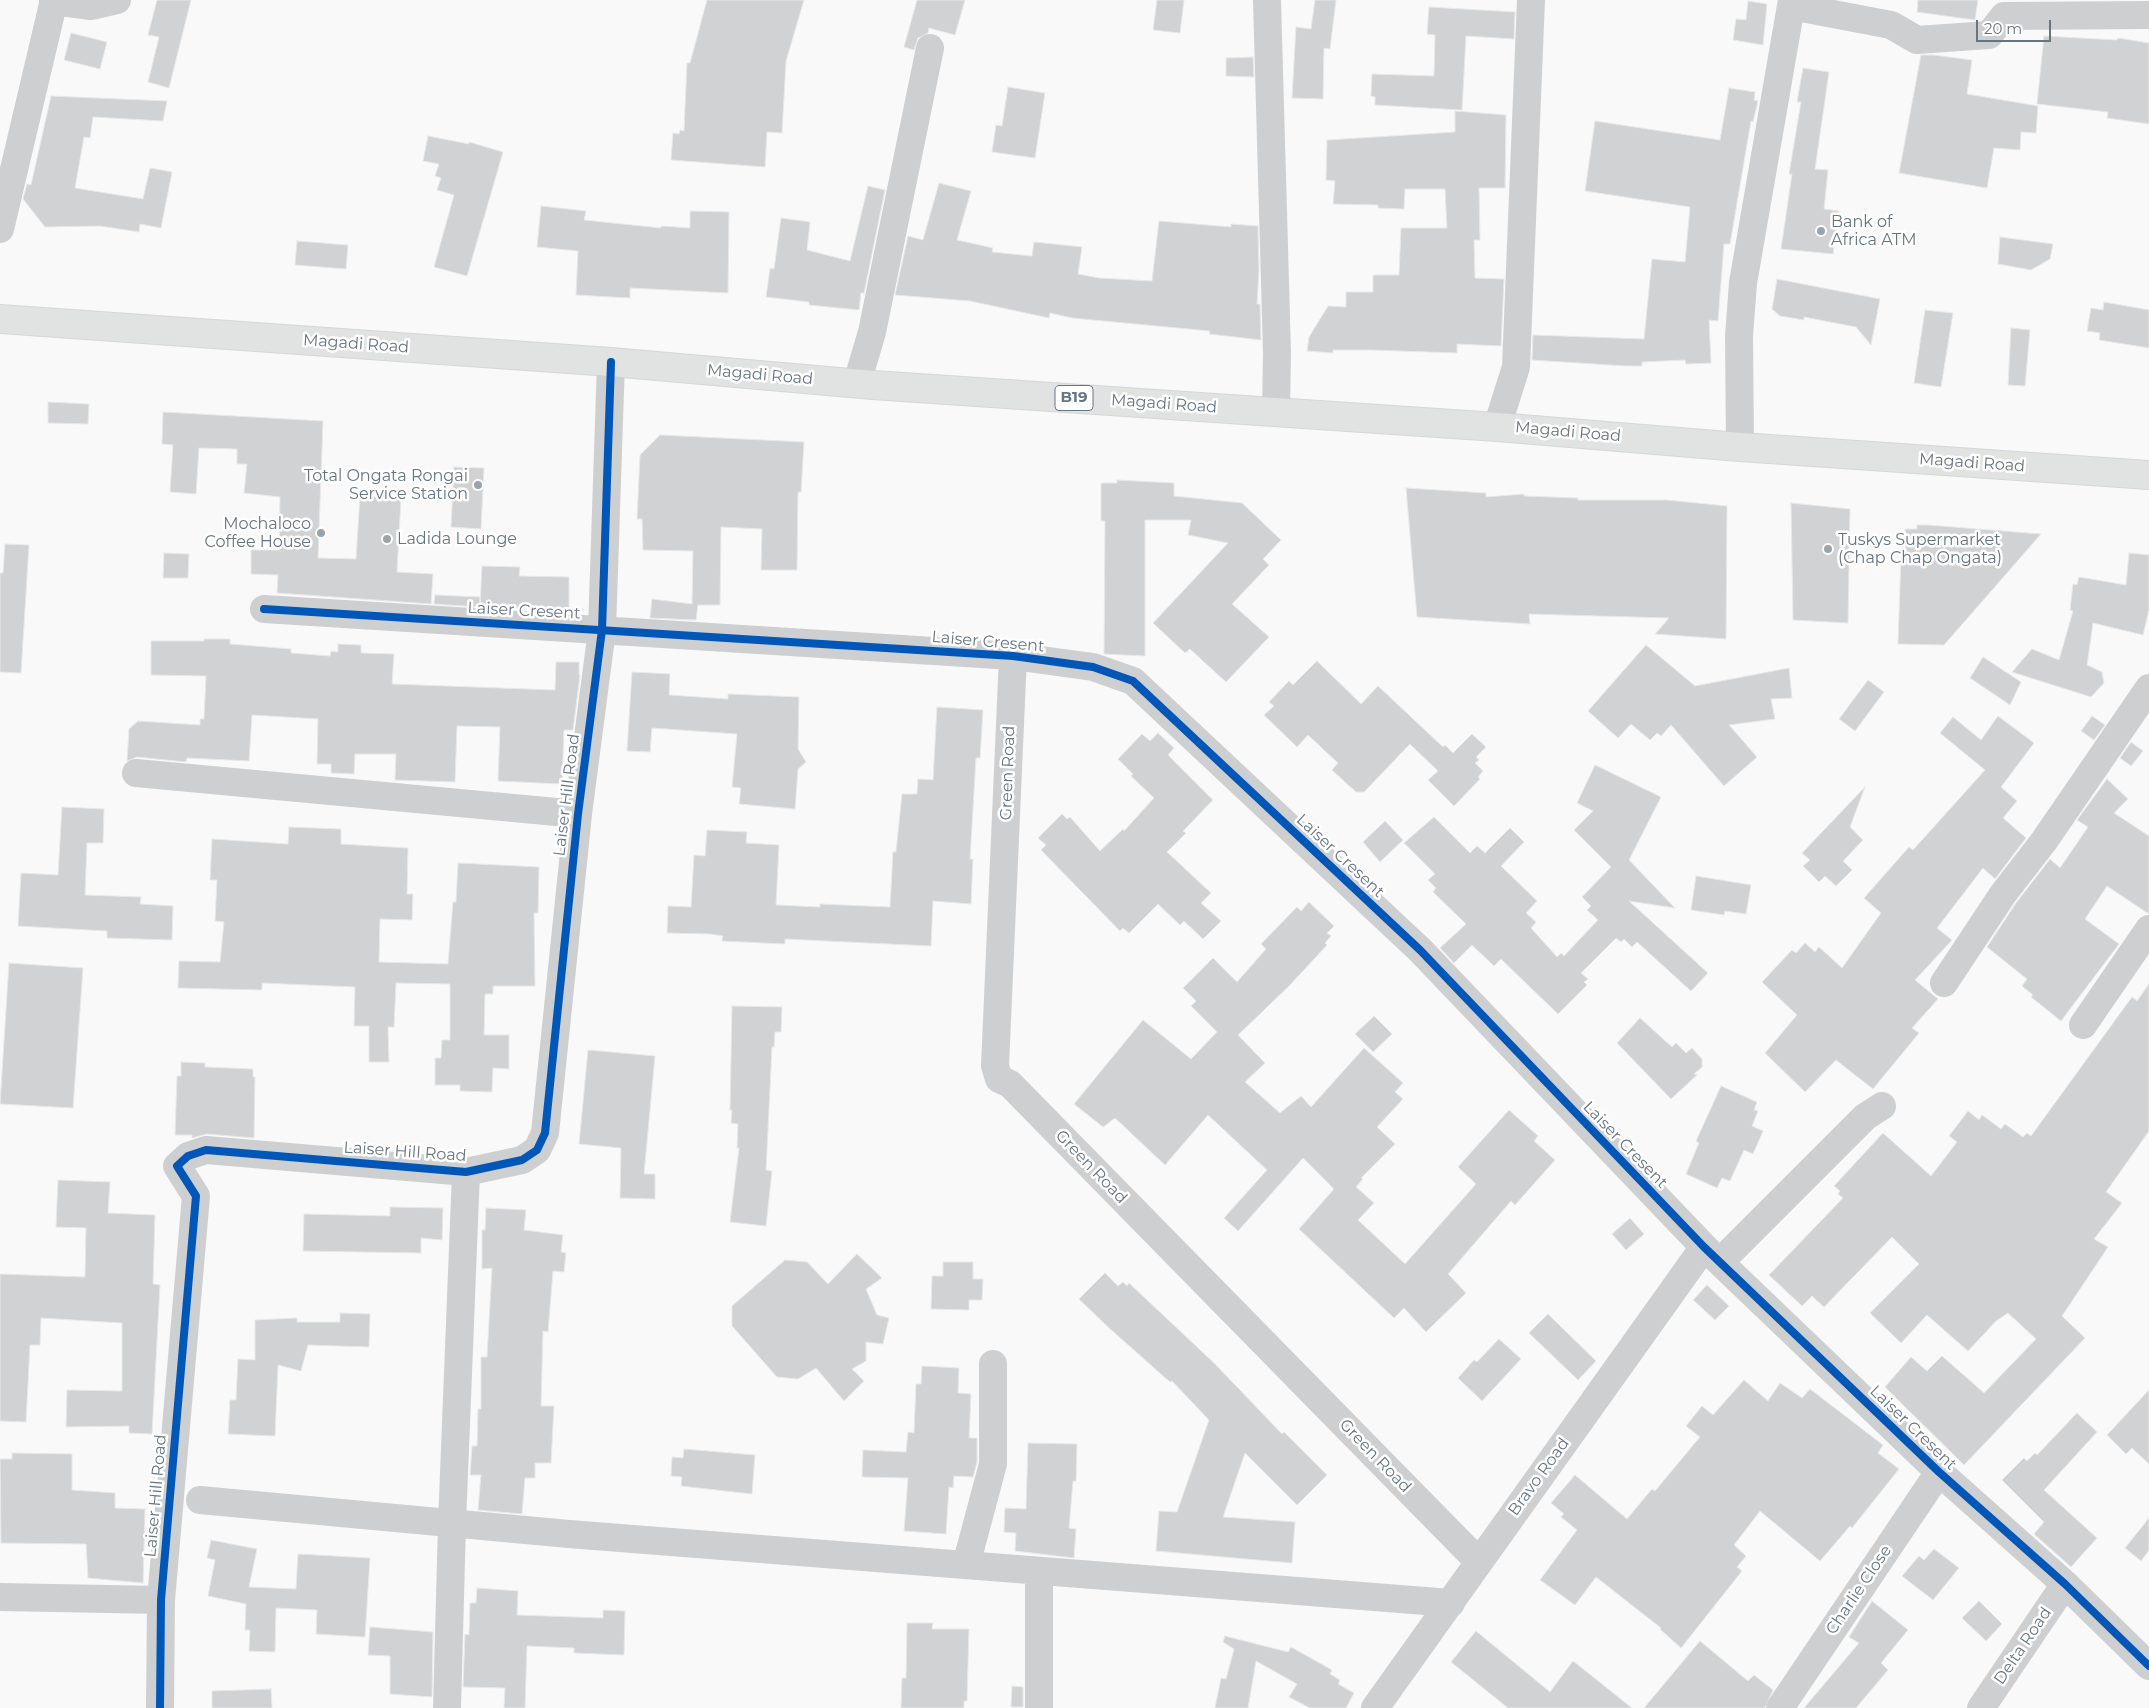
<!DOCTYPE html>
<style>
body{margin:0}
#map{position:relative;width:2149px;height:1708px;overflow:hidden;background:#f9f9f9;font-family:Montserrat,sans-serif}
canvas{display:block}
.scale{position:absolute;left:1976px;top:20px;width:75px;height:22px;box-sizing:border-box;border:2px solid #657683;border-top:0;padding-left:6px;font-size:15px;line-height:18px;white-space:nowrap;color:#657683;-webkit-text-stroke:4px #fff;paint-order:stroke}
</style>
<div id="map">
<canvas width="2149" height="1708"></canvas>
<div class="scale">20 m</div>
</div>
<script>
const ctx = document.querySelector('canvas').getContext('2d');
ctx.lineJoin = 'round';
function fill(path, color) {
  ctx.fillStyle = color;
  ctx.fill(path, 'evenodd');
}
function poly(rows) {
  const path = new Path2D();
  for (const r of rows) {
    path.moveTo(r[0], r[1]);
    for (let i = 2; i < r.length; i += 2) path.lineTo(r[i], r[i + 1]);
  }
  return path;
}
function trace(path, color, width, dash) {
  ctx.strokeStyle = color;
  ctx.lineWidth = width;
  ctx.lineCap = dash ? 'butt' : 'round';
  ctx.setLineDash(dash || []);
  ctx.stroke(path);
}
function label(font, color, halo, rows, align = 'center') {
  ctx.font = font + ' Montserrat,sans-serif';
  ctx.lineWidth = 5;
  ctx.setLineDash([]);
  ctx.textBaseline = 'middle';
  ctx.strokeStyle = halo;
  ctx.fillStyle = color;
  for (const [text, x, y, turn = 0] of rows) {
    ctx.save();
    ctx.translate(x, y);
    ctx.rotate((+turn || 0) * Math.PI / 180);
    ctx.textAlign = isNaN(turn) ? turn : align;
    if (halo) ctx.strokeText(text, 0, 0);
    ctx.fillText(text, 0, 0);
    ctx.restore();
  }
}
const building = poly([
 [157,0,191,0,169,88,148,82,159,37,148,35,157,0],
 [707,0,804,0,786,61,782,133,767,132,765,167,671,160,673,133,679,134,680,130,684,131,687,63,690,63,707,0],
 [917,0,965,0,955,35,929,28,928,33,918,38,914,50,904,47,917,0],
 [1157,0,1184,0,1180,33,1153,30,1157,0],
 [1315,0,1336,0,1330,49,1324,48,1323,99,1292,98,1296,27,1311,29,1315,0],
 [1918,0,1978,0,1975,20,1917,12,1918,0],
 [1748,1,1767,4,1763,45,1733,40,1736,19,1746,20,1748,1],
 [1429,7,1515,12,1514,39,1466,36,1462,110,1375,105,1375,97,1371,96,1372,74,1434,76,1435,35,1427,34,1429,7],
 [71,33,107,42,100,69,64,60,71,33],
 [2044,36,2117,40,2118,38,2149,43,2149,124,2107,118,2108,112,2037,104,2044,36],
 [1921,55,1933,55,1972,60,1967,94,2038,106,2036,133,2021,132,2020,150,1994,148,1987,188,1899,173,1921,55],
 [1253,57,1254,77,1226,76,1226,58,1253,57],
 [1803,68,1829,72,1815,169,1828,170,1824,209,1839,211,1833,254,1781,249,1792,174,1789,174,1801,102,1797,102,1803,68],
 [1008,87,1045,93,1035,158,992,152,996,125,1002,126,1008,87],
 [1729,88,1755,92,1754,100,1758,101,1753,122,1751,121,1730,244,1724,244,1718,321,1709,320,1711,363,1686,364,1685,360,1642,362,1642,366,1626,366,1532,360,1533,335,1644,339,1652,259,1685,262,1690,207,1585,191,1595,121,1720,140,1729,88],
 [51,96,167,101,163,121,93,117,90,138,84,137,75,188,143,199,150,168,172,172,161,228,140,224,139,232,100,226,45,227,23,199,27,184,31,185,51,96],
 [1455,111,1506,115,1505,188,1479,188,1480,240,1474,240,1475,278,1504,279,1501,346,1457,344,1457,353,1371,350,1333,350,1333,353,1307,351,1309,337,1328,306,1346,307,1346,292,1373,292,1373,275,1399,275,1401,228,1447,228,1445,189,1405,189,1404,209,1378,208,1378,205,1333,204,1335,181,1326,180,1327,140,1455,132,1455,111],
 [428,136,469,144,469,142,503,152,467,276,434,267,454,195,437,190,441,178,435,176,439,164,423,161,428,136],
 [939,183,971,191,957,240,993,248,992,252,1032,256,1034,242,1082,247,1078,274,1099,278,1152,281,1159,221,1231,227,1231,224,1258,226,1259,270,1257,304,1260,304,1261,340,1209,334,1210,331,1072,318,1050,313,1049,318,970,301,895,295,908,236,923,240,939,183],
 [868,186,885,190,864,293,861,293,859,310,809,305,809,302,766,297,770,268,774,269,781,218,810,222,807,250,850,261,868,186],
 [541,206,586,211,584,220,661,228,661,226,690,228,690,211,729,212,728,293,630,288,630,298,576,295,578,251,537,247,541,206],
 [2000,237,2053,244,2050,259,2031,270,1998,264,2000,237],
 [297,241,348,245,346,269,295,265,297,241],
 [1777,279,1880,299,1871,345,1856,327,1804,317,1804,320,1780,316,1772,309,1777,279],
 [2104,302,2149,310,2149,348,2099,340,2100,333,2087,331,2091,308,2103,310,2104,302],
 [1925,310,1953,313,1941,387,1914,383,1925,310],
 [2011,328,2030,330,2025,386,2008,385,2011,328],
 [48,402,89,404,88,424,48,423,48,402],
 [163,412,323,421,318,558,356,559,360,496,401,498,397,572,433,574,431,604,277,593,278,575,251,574,251,550,279,550,280,497,244,493,247,464,237,464,237,449,199,448,196,494,170,492,173,445,162,444,163,412],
 [660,435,804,442,801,492,798,492,797,570,761,570,762,529,721,527,720,605,698,605,696,620,650,618,652,599,692,604,693,551,643,550,642,519,637,519,640,455,660,435],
 [454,467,484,468,481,529,451,527,454,467],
 [1117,480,1174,483,1174,496,1242,503,1281,540,1263,559,1269,565,1232,604,1269,637,1226,682,1190,649,1185,653,1153,623,1228,543,1188,535,1191,520,1145,520,1145,656,1104,654,1105,521,1101,521,1101,483,1117,483,1117,480],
 [1406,488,1486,493,1486,497,1524,494,1524,496,1578,498,1578,500,1667,500,1727,506,1726,639,1655,634,1669,618,1529,614,1530,624,1417,617,1406,488],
 [1791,503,1850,509,1848,623,1793,620,1791,503],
 [1917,525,1928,525,2041,534,1944,645,1898,644,1901,556,1906,558,1905,529,1917,529,1917,525],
 [5,544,29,545,21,673,0,672,0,573,3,573,5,544],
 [164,553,189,554,188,578,163,578,164,553],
 [2129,553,2149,555,2149,610,2143,635,2093,623,2087,665,2102,672,2104,683,2091,697,2012,672,2032,649,2059,660,2073,611,2070,610,2073,584,2077,585,2079,577,2126,585,2129,553],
 [482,566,520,567,519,576,569,577,569,610,480,607,482,566],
 [435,595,480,597,479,607,434,604,435,595],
 [204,639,230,639,230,644,291,649,291,653,330,656,331,651,338,652,338,644,361,645,361,653,394,654,392,684,555,690,556,662,579,662,579,675,580,675,573,730,564,730,562,784,498,781,500,727,457,726,455,782,395,780,396,754,355,754,354,774,331,773,331,764,317,764,318,719,252,715,249,761,187,758,186,762,137,757,127,761,129,729,138,721,200,725,200,719,204,719,206,676,151,675,151,641,204,641,204,639],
 [1646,645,1695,686,1789,668,1792,698,1771,699,1775,719,1729,725,1757,757,1724,786,1671,725,1661,736,1657,733,1650,740,1631,724,1618,738,1588,711,1646,645],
 [1983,657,2021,682,2010,705,1970,678,1983,657],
 [1317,661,1361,704,1378,686,1443,747,1445,745,1453,753,1472,734,1486,747,1476,757,1479,760,1475,763,1483,771,1478,777,1480,779,1454,806,1428,780,1438,771,1410,744,1364,792,1356,792,1332,770,1338,763,1308,735,1297,747,1264,715,1274,706,1269,702,1289,681,1293,685,1317,661],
 [632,672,670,674,669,695,728,699,728,694,799,697,798,749,806,762,798,769,795,809,739,804,741,788,732,787,737,734,652,728,650,752,627,751,632,672],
 [1868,680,1884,692,1855,731,1839,719,1868,680],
 [937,707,983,710,980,758,976,758,970,859,973,859,971,904,933,901,931,946,785,939,785,944,722,941,723,936,710,934,667,933,668,906,691,907,694,855,705,856,707,830,747,832,746,843,779,845,776,905,820,907,820,904,890,907,893,852,896,852,902,794,917,794,918,779,933,780,937,707],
 [1998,716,2034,743,2001,787,2017,801,2003,818,2026,838,1995,879,1983,868,1937,928,1952,940,1915,980,1938,999,1912,1028,1919,1033,1873,1089,1836,1060,1805,1092,1765,1053,1797,1015,1762,982,1792,950,1796,953,1805,943,1815,952,1819,947,1842,968,1881,913,1864,898,1909,847,1913,850,1985,770,1940,733,1953,717,1981,740,1998,716],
 [2092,716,2105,725,2094,740,2081,731,2092,716],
 [1158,733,1174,748,1168,755,1213,800,1183,831,1186,833,1167,852,1211,893,1201,903,1221,921,1203,939,1184,921,1180,925,1158,904,1129,933,1123,928,1120,931,1041,850,1046,845,1038,838,1062,814,1067,819,1070,817,1100,851,1123,829,1124,831,1154,798,1131,776,1133,774,1118,759,1142,734,1150,741,1158,733],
 [2131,742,2143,751,2131,766,2120,758,2131,742],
 [1595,765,1661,797,1629,860,1675,908,1629,901,1708,973,1691,991,1637,942,1632,947,1624,939,1621,942,1616,938,1581,973,1588,979,1584,982,1587,985,1558,1014,1501,959,1494,966,1472,945,1454,963,1440,948,1466,924,1433,892,1436,888,1428,880,1435,874,1404,843,1434,817,1470,853,1477,846,1485,853,1510,828,1524,842,1501,866,1537,901,1526,913,1536,922,1531,928,1557,957,1561,953,1564,956,1598,920,1587,910,1591,906,1582,897,1611,867,1574,830,1593,811,1577,803,1595,765],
 [2107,779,2128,799,2114,813,2149,836,2149,914,2107,886,2085,919,2119,944,2061,1021,2031,997,2033,995,2022,986,2027,979,1987,947,2016,903,2050,859,2060,868,2088,827,2077,820,2107,779],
 [1865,787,1850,827,1863,840,1843,861,1852,870,1836,886,1825,876,1819,882,1803,866,1810,860,1802,853,1865,787],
 [62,807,104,809,103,843,87,843,85,895,141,897,140,904,173,906,172,940,107,938,107,931,18,926,21,873,58,875,62,807],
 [1385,821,1403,840,1380,862,1363,842,1385,821],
 [289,827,341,829,341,844,408,848,407,894,413,894,412,920,380,919,379,962,448,964,453,902,456,902,458,863,539,867,538,913,534,913,535,986,493,986,493,994,485,994,484,1035,509,1035,509,1069,493,1068,492,1092,460,1091,460,1085,435,1085,435,1058,441,1058,442,1040,450,1040,450,984,396,983,394,1027,388,1027,389,1062,369,1062,369,1026,354,1026,355,987,262,983,262,990,178,988,179,961,220,962,224,922,215,921,217,880,210,880,212,839,288,844,289,827],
 [1696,876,1751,885,1746,914,1725,911,1724,915,1691,910,1696,876],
 [1309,902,1334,926,1327,933,1331,936,1325,943,1327,945,1289,986,1238,1035,1265,1063,1245,1082,1280,1113,1301,1096,1311,1107,1364,1048,1403,1083,1395,1092,1403,1099,1377,1127,1395,1144,1361,1178,1363,1179,1356,1187,1374,1203,1358,1220,1405,1264,1476,1184,1458,1167,1509,1110,1538,1136,1534,1141,1555,1160,1515,1205,1511,1201,1448,1274,1466,1293,1426,1332,1404,1308,1394,1318,1299,1229,1334,1189,1303,1158,1238,1231,1224,1218,1267,1170,1208,1115,1165,1165,1115,1118,1103,1127,1074,1104,1143,1020,1191,1059,1217,1032,1191,1006,1196,1001,1183,988,1213,958,1237,982,1266,949,1261,944,1297,907,1301,911,1309,902],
 [9,963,83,968,73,1108,0,1104,9,963],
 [2149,984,2149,1131,2106,1192,2122,1203,2094,1239,2108,1247,2062,1316,2085,1338,1964,1465,1885,1387,1911,1357,1927,1371,1942,1356,1984,1393,2036,1339,2008,1313,1996,1321,1968,1351,1927,1315,1901,1343,1870,1313,1919,1264,1892,1237,1824,1307,1812,1296,1802,1306,1769,1275,1843,1198,1838,1194,1840,1191,1834,1186,1883,1133,1931,1176,1957,1142,1949,1136,1968,1111,1979,1120,1982,1115,2001,1129,2005,1124,2023,1137,2027,1133,2031,1136,2132,997,2137,1001,2149,984],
 [732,1006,782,1007,781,1032,775,1032,774,1047,772,1047,766,1170,772,1171,766,1226,730,1222,739,1148,737,1148,738,1124,731,1123,732,1110,730,1110,732,1006],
 [1374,1016,1392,1034,1373,1052,1355,1034,1374,1016],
 [1640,1018,1672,1047,1676,1043,1686,1053,1692,1048,1702,1059,1702,1067,1694,1074,1697,1075,1671,1099,1617,1043,1640,1018],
 [588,1050,655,1056,644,1174,655,1174,655,1199,620,1198,621,1148,579,1144,588,1050],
 [181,1062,205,1063,205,1067,253,1069,253,1077,255,1077,254,1138,207,1134,192,1138,192,1135,175,1135,177,1076,181,1076,181,1062],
 [1721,1086,1757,1102,1754,1110,1758,1111,1752,1126,1763,1131,1753,1154,1744,1150,1730,1181,1722,1178,1717,1188,1686,1174,1699,1143,1696,1141,1721,1086],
 [58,1180,110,1182,108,1213,155,1215,153,1284,160,1285,152,1434,129,1433,129,1426,66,1427,67,1390,122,1391,122,1323,41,1318,40,1345,30,1345,26,1422,0,1421,0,1274,85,1277,86,1228,56,1227,58,1180],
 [390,1207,443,1208,442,1240,421,1238,421,1253,303,1251,304,1214,390,1216,390,1207],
 [486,1208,526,1210,524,1230,563,1235,561,1252,566,1253,564,1272,553,1271,548,1332,543,1331,541,1406,554,1406,551,1463,535,1463,535,1478,525,1478,522,1514,478,1510,481,1475,470,1475,472,1446,477,1446,478,1409,481,1409,481,1357,487,1357,492,1268,482,1269,482,1230,485,1230,486,1208],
 [1630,1218,1644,1234,1626,1250,1612,1234,1630,1218],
 [857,1254,882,1278,866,1289,877,1315,889,1318,883,1344,866,1342,866,1361,852,1369,864,1381,844,1401,816,1368,798,1379,777,1377,732,1326,732,1306,785,1260,807,1262,828,1284,857,1254],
 [943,1262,973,1262,973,1279,983,1279,982,1300,969,1300,969,1310,931,1309,932,1276,943,1276,943,1262],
 [1105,1273,1118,1286,1123,1282,1127,1286,1129,1283,1215,1364,1282,1434,1284,1432,1327,1475,1297,1505,1245,1453,1223,1517,1295,1522,1292,1563,1156,1551,1159,1511,1177,1512,1209,1420,1172,1381,1170,1382,1108,1327,1079,1299,1105,1273],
 [1707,1285,1729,1306,1715,1320,1693,1300,1707,1285],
 [340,1313,370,1314,369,1347,308,1345,301,1371,278,1365,275,1436,228,1434,230,1400,236,1400,238,1359,255,1360,255,1320,297,1318,297,1322,340,1322,340,1313],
 [1548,1314,1596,1361,1578,1380,1529,1333,1548,1314],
 [1499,1339,1521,1359,1482,1401,1458,1378,1474,1360,1477,1362,1499,1339],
 [922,1366,959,1368,958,1393,971,1394,969,1438,977,1438,977,1462,973,1477,954,1476,953,1488,949,1487,946,1534,904,1531,908,1478,862,1477,863,1450,906,1452,908,1432,914,1433,916,1384,921,1384,922,1366],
 [1744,1380,1768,1401,1780,1383,1802,1398,1810,1389,1883,1445,1878,1453,1899,1469,1852,1528,1850,1526,1820,1561,1760,1511,1734,1545,1746,1556,1737,1567,1742,1571,1681,1648,1660,1629,1661,1628,1596,1577,1575,1605,1540,1580,1577,1530,1561,1517,1564,1514,1551,1503,1575,1475,1627,1519,1652,1489,1655,1491,1700,1437,1686,1426,1702,1406,1713,1415,1744,1380],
 [2149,1390,2149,1464,2132,1448,2126,1454,2107,1435,2149,1390],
 [2077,1413,2097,1432,2044,1490,2097,1538,2071,1567,2034,1534,2044,1522,2002,1480,2024,1458,2027,1461,2035,1453,2037,1455,2077,1413],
 [1028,1443,1077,1444,1076,1481,1073,1481,1069,1528,1076,1529,1074,1558,1015,1551,1016,1533,1004,1532,1005,1508,1026,1509,1028,1443],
 [684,1449,755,1455,752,1494,681,1486,682,1477,671,1476,672,1457,683,1458,684,1449],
 [12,1453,72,1454,72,1490,115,1493,115,1508,145,1509,143,1583,88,1578,86,1544,1,1543,0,1459,12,1459,12,1453],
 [2149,1518,2149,1550,2141,1561,2125,1548,2149,1518],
 [211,1540,257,1549,249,1587,296,1589,298,1554,370,1558,365,1637,316,1634,317,1610,276,1608,275,1652,249,1651,250,1630,245,1630,246,1604,208,1596,215,1560,207,1558,211,1540],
 [1934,1549,1959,1568,1933,1600,1902,1576,1919,1556,1924,1560,1934,1549],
 [477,1588,518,1591,517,1615,603,1618,603,1610,625,1611,624,1655,574,1653,574,1648,527,1646,525,1708,504,1708,505,1688,463,1687,465,1634,469,1635,470,1603,476,1603,477,1588],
 [1872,1601,1908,1630,1881,1663,1888,1670,1856,1708,1804,1708,1859,1643,1849,1637,1872,1601],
 [1979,1601,2002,1624,1986,1641,1962,1618,1979,1601],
 [907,1623,933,1623,932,1629,969,1629,967,1701,964,1701,964,1708,901,1708,902,1678,906,1678,907,1623],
 [370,1627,433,1632,432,1697,390,1694,390,1656,368,1655,370,1627],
 [1476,1631,1550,1692,1573,1661,1632,1708,1508,1708,1451,1662,1476,1631],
 [1225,1636,1288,1652,1291,1647,1332,1670,1330,1674,1340,1680,1338,1684,1354,1693,1346,1708,1310,1708,1289,1697,1297,1684,1256,1661,1248,1708,1215,1708,1221,1678,1226,1679,1234,1649,1223,1642,1225,1636],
 [1700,1641,1748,1681,1754,1675,1773,1690,1765,1708,1644,1708,1700,1641],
 [1012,1686,1023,1687,1023,1707,1011,1707,1012,1686],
 [271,1689,272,1708,212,1708,212,1691,271,1689]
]);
const minor = poly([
 [1267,0,1277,353,1276,411],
 [53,1,91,6,117,0],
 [1791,6,1891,25,1917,40,1989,35,2004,16,2149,15],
 [0,229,54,0],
 [857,383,872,332,930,48],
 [1497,427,1516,367,1531,0],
 [1740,447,1739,336,1743,283,1792,0],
 [264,609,1013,656,1093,667,1133,681,1420,950,1704,1247,1939,1472,2065,1584,2149,1666],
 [1013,656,995,1066,999,1079,1010,1084,1479,1562],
 [136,773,578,814],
 [1944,983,2003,894,2044,841,2149,688],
 [2083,1025,2149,929],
 [1720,1262,1865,1117,1882,1106],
 [200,1500,569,1534,1451,1603],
 [966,1565,993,1464,993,1364],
 [1039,1571,1039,1708],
 [0,1597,161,1600],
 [160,1708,161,1600,196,1196,177,1166,188,1156,206,1150,466,1172,522,1160,537,1150,545,1133,578,814,602,630,611,362],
 [447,1708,452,1524,466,1172],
 [1375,1708,1704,1247],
 [1780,1708,1939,1472],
 [1981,1708,2065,1584]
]);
const trunk = poly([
 [0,319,611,362,873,385,1497,427,1740,447,2149,475]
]);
const cycleway = poly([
 [264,609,1013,656,1093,667,1133,681,1420,950,1704,1247,1939,1472,2065,1584,2149,1666],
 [160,1708,161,1600,196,1196,177,1166,188,1156,206,1150,466,1172,522,1160,537,1150,545,1133,578,814,602,630,611,362]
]);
const markers = [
 [1821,231,5,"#99a4ac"],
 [478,485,5,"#99a4ac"],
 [321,533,5,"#99a4ac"],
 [387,539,5,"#99a4ac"],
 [1828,549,5,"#99a4ac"]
];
const shields = [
 [1074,398,38]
];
const shieldNames = [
 ["B19",1074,398]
];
const poiNames = [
 ["Bank of",1831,222],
 ["Africa ATM",1831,240],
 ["Total Ongata Rongai",468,476,"right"],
 ["Service Station",468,494,"right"],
 ["Mochaloco",311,524,"right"],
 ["Coffee House",311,542,"right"],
 ["Ladida Lounge",397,539],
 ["Tuskys Supermarket",1838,540],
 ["(Chap Chap Ongata)",1838,558]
];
const streetNames = [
 ["Magadi Road",356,344,4],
 ["Magadi Road",760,375,5],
 ["Magadi Road",1164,404,4],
 ["Magadi Road",1568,432,5],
 ["Magadi Road",1972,463,4],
 ["Laiser Cresent",524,611,3],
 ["Laiser Cresent",988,642,5],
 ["Green Road",1008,773,-88],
 ["Laiser Hill Road",567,795,-83],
 ["Laiser Cresent",1340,856,43],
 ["Laiser Cresent",1625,1145,46],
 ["Laiser Hill Road",405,1152,4],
 ["Green Road",1091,1167,46],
 ["Laiser Cresent",1913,1428,44],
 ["Green Road",1375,1456,46],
 ["Bravo Road",1539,1477,-54],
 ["Laiser Hill Road",156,1496,-85],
 ["Charlie Close",1859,1590,-56],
 ["Delta Road",2023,1646,-56]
];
fill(building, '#d0d2d3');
trace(building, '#e8e8e8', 1);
trace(trunk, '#d5d6d6', 30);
trace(minor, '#cecfd0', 28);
trace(trunk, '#e1e2e2', 28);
trace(cycleway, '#0057b8', 8);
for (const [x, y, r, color] of markers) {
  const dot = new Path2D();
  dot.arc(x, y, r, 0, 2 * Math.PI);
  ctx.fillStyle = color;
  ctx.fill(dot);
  trace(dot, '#fff', 2);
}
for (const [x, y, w] of shields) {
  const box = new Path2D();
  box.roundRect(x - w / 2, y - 12.5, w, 25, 4);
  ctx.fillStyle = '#fff';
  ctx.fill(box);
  trace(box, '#657683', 1);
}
label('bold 15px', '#657683', null, shieldNames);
label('16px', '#657683', '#fff', poiNames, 'left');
label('16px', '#657683', '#fff', streetNames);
</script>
